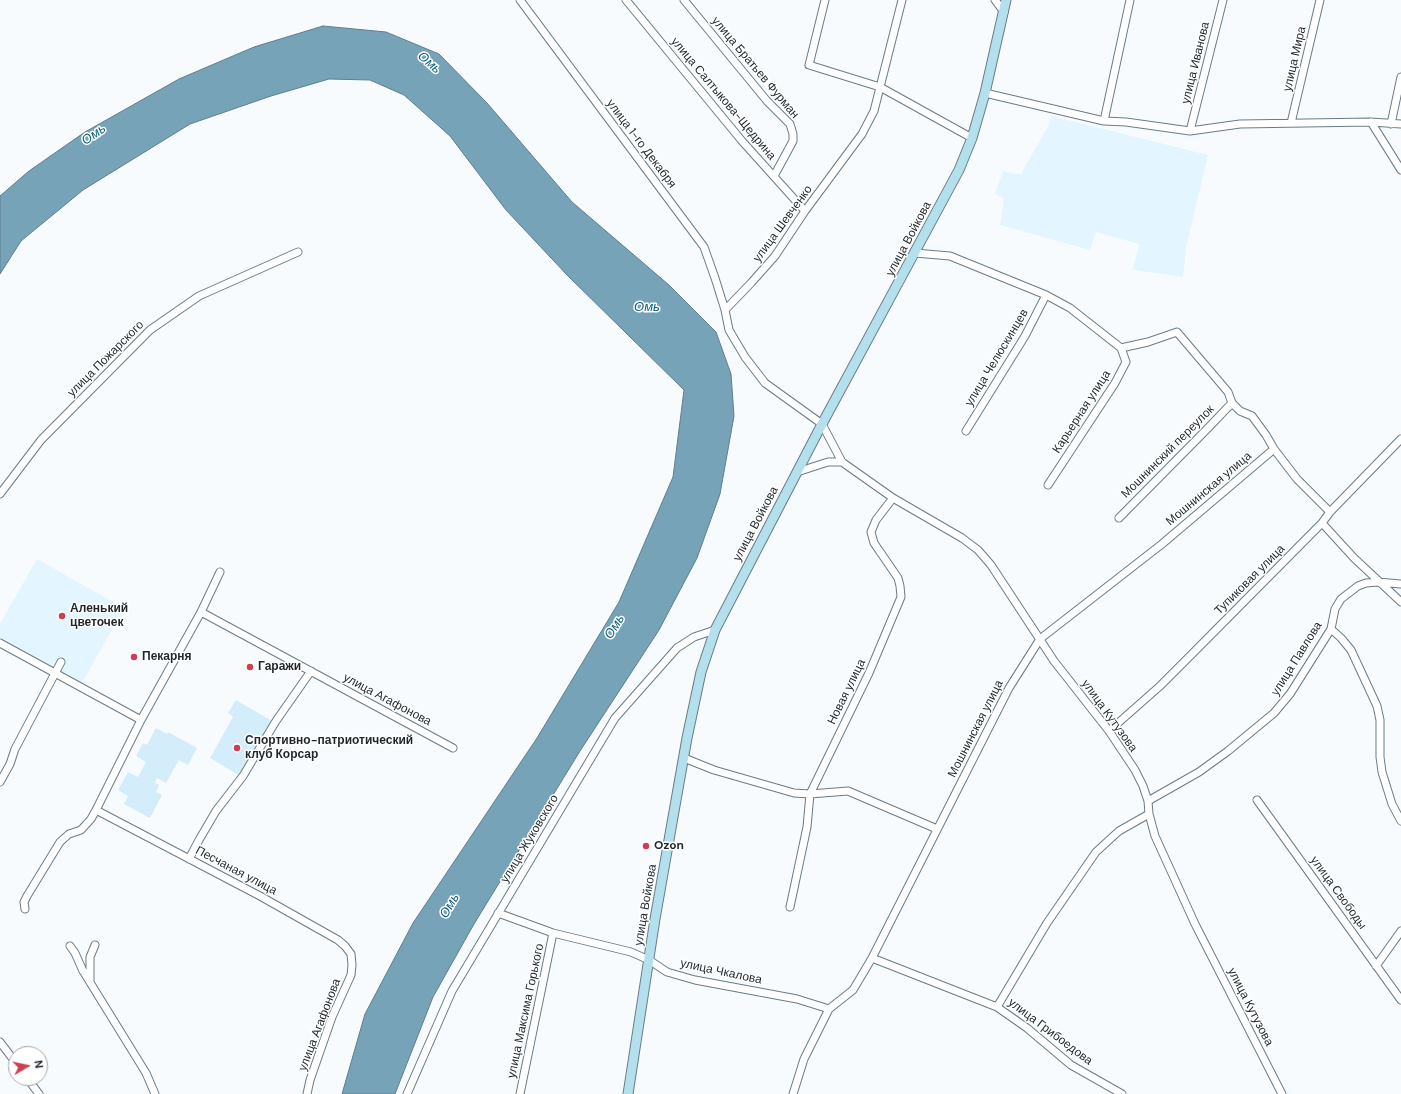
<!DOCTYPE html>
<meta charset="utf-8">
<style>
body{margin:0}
#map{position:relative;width:1401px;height:1094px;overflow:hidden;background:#f7fbfd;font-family:"DM Sans",sans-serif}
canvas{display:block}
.north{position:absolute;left:8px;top:1046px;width:40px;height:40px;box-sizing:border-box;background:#fff;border:1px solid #a5a9aa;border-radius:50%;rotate:81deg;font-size:11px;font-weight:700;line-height:16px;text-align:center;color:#1f272b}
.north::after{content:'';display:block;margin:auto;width:14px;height:18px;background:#cf3e51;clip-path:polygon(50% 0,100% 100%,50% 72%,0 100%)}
</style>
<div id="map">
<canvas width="1401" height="1094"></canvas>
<div class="north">N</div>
</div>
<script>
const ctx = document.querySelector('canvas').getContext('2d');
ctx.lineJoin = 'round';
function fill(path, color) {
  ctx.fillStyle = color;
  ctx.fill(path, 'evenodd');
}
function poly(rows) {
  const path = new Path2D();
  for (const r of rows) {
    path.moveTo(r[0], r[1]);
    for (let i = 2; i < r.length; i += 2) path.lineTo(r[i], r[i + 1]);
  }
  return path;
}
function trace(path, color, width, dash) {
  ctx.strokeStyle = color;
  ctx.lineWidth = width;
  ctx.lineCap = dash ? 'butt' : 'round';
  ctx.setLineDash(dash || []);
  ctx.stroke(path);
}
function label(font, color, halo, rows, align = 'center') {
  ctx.font = font + ' "DM Sans",sans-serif';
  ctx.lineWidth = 3;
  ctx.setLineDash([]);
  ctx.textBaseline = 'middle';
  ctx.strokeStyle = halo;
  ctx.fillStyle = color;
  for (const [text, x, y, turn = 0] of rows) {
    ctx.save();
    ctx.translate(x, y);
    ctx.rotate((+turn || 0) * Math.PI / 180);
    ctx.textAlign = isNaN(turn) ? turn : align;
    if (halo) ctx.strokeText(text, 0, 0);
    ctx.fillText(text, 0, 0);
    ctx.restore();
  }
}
const built = poly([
 [1051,116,1208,155,1186,248,1183,277,1133,270,1139,244,1096,232,1090,250,1000,225,1004,198,995,194,1003,171,1014,174,1021,174,1048,126],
 [37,559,124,608,81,685,0,639,0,624]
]);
const green = poly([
 [236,700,272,721,240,776,210,758,233,717,228,713],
 [156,728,167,734,168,732,197,748,188,765,179,760,166,783,157,778,155,783,159,785,156,792,162,795,150,818,124,804,128,796,118,790,128,772,138,777,146,762,136,756,143,743,147,745]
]);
const water = poly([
 [323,26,386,32,439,54,487,103,572,202,669,285,716,332,731,374,734,416,720,494,697,558,659,630,580,751,474,924,433,997,395,1094,342,1094,365,1014,413,923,537,738,619,602,673,477,684,390,567,275,506,210,450,136,404,95,370,80,329,79,271,96,190,124,83,190,21,241,0,274,0,196,29,171,85,132,179,79,254,47,323,26]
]);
const street = poly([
 [520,0,704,247,715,278,725,310],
 [626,0,742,141,805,211],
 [684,0,767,101,790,124,793,134,793,141,774,176],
 [825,0,809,65,880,87,972,138],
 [902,0,874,111,862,134,805,211,775,256,751,283,725,310,729,330,745,357,765,383,822,424,842,462,893,498,962,538,978,550,991,565,1054,661,1109,731,1135,770,1143,786,1148,801,1149,814,1155,836,1195,924,1282,1094],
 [995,0,1004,12],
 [985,93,1104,121,1126,122,1190,131,1240,124,1371,122,1401,124],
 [1104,121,1130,0],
 [1371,122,1401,170],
 [1291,123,1320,0],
 [1391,124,1401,77],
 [1190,131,1223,0],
 [915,253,950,256,1046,295,1070,308,1121,348,1148,342,1177,332,1228,392,1232,403,1240,411,1252,416,1266,435,1274,449,1297,479,1330,512],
 [966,431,1025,336,1046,295],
 [797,472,828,462,842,462],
 [1048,485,1115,383,1126,362,1121,348],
 [0,494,41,440,150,330,199,296,298,252],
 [1119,518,1209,427,1232,403],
 [1322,523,1354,558,1401,602],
 [201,612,453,748],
 [1331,629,1341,638,1351,650,1377,706,1380,720,1380,757,1382,772,1392,804,1401,821],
 [0,643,141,720],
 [1109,731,1160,686,1193,653,1322,523,1330,512,1401,439],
 [684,758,714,770,794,793,810,794,848,791,937,829],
 [0,782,10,764,15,749,61,662],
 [1257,800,1401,1000],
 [1148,801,1199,772,1228,751,1274,713,1290,694,1331,629,1335,609,1341,599,1358,586,1366,583,1378,582,1401,584],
 [96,810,260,896,338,940,345,946,351,954,352,965,351,975,332,1017,310,1080,307,1094],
 [189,859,199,840,216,811,243,776,276,721,311,671],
 [790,907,807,827,810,794,869,673,901,597,900,586,898,578,874,543,871,532,876,520,893,498],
 [25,909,24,902,27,896,60,842,69,834,81,830,91,819,96,810,141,720,201,612,220,572],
 [498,913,553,933,631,952,649,960,667,972,695,980,797,999,829,1009],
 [70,946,75,953,83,971,146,1073,155,1094],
 [872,958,997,1007,1027,1028,1071,1065,1122,1094],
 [1376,966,1401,931],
 [90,980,90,957,95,945],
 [997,1007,1047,923,1096,852,1119,831,1149,814],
 [0,1042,16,1063],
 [27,1078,39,1094],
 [407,1094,452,991,615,718,677,648,694,637,715,630],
 [520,1094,553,933],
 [793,1094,804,1059,829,1009,853,990,872,958,1009,688,1040,639,1162,544,1274,449]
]);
const secondary = poly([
 [628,1094,655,919,687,738,701,672,715,630,822,424,959,170,972,138,985,93,1006,0]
]);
const markers = [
 [62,616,4,"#cf3e51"],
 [134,657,4,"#cf3e51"],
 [250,667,4,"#cf3e51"],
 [237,748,4,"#cf3e51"],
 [646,846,4,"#cf3e51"]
];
const streetNames = [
 ["улица Мира",1295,59,-77],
 ["улица Иванова",1196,63,-76],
 ["улица Братьев Фурман",755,68,50],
 ["улица Салтыкова-Щедрина",723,99,50],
 ["улица 1-го Декабря",641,144,53],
 ["улица Шевченко",783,224,-54],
 ["улица Войкова",909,239,-62],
 ["улица Челюскинцев",997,358,-59],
 ["улица Пожарского",106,359,-45],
 ["Карьерная улица",1082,412,-57],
 ["Мошнинский переулок",1168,452,-45],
 ["Мошнинская улица",1209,489,-40],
 ["улица Войкова",756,524,-62],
 ["Тупиковая улица",1250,580,-45],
 ["улица Павлова",1297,659,-58],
 ["Новая улица",847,692,-64],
 ["улица Агафонова",387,700,28],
 ["улица Кутузова",1109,716,54],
 ["Мошнинская улица",976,729,-63],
 ["улица Жуковского",530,839,-59],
 ["Песчаная улица",236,871,28],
 ["улица Свободы",1338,893,54],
 ["улица Войкова",646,905,-80],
 ["улица Чкалова",721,972,12],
 ["улица Кутузова",1250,1007,63],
 ["улица Максима Горького",526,1011,-78],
 ["улица Агафонова",320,1025,-69],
 ["улица Грибоедова",1050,1032,37]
];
const poiNames = [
 ["Аленький",70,609],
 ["цветочек",70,623],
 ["Пекарня",142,657],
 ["Гаражи",258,667],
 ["Спортивно-патриотический",245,741],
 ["клуб Корсар",245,755],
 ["Ozon",654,846]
];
const waterNames = [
 ["Омь",429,63,42],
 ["Омь",94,135,-35],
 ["Омь",647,308],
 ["Омь",615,627,-58],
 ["Омь",450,906,-60]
];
fill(built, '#e3f5fe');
fill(green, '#d3edfa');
fill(water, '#77a3b8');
trace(water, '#5d7e8e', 1);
trace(street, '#697c86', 9);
trace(secondary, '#697c86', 11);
trace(street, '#fff', 7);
trace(secondary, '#b4dfed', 9);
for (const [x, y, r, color] of markers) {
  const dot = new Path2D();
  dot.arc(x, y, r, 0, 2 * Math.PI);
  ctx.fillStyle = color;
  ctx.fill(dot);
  trace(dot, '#fff', 1.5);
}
label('12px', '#1f272b', '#fff', streetNames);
label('bold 12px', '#1f272b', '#fff', poiNames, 'left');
label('italic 13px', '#0b5f7e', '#fff', waterNames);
</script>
